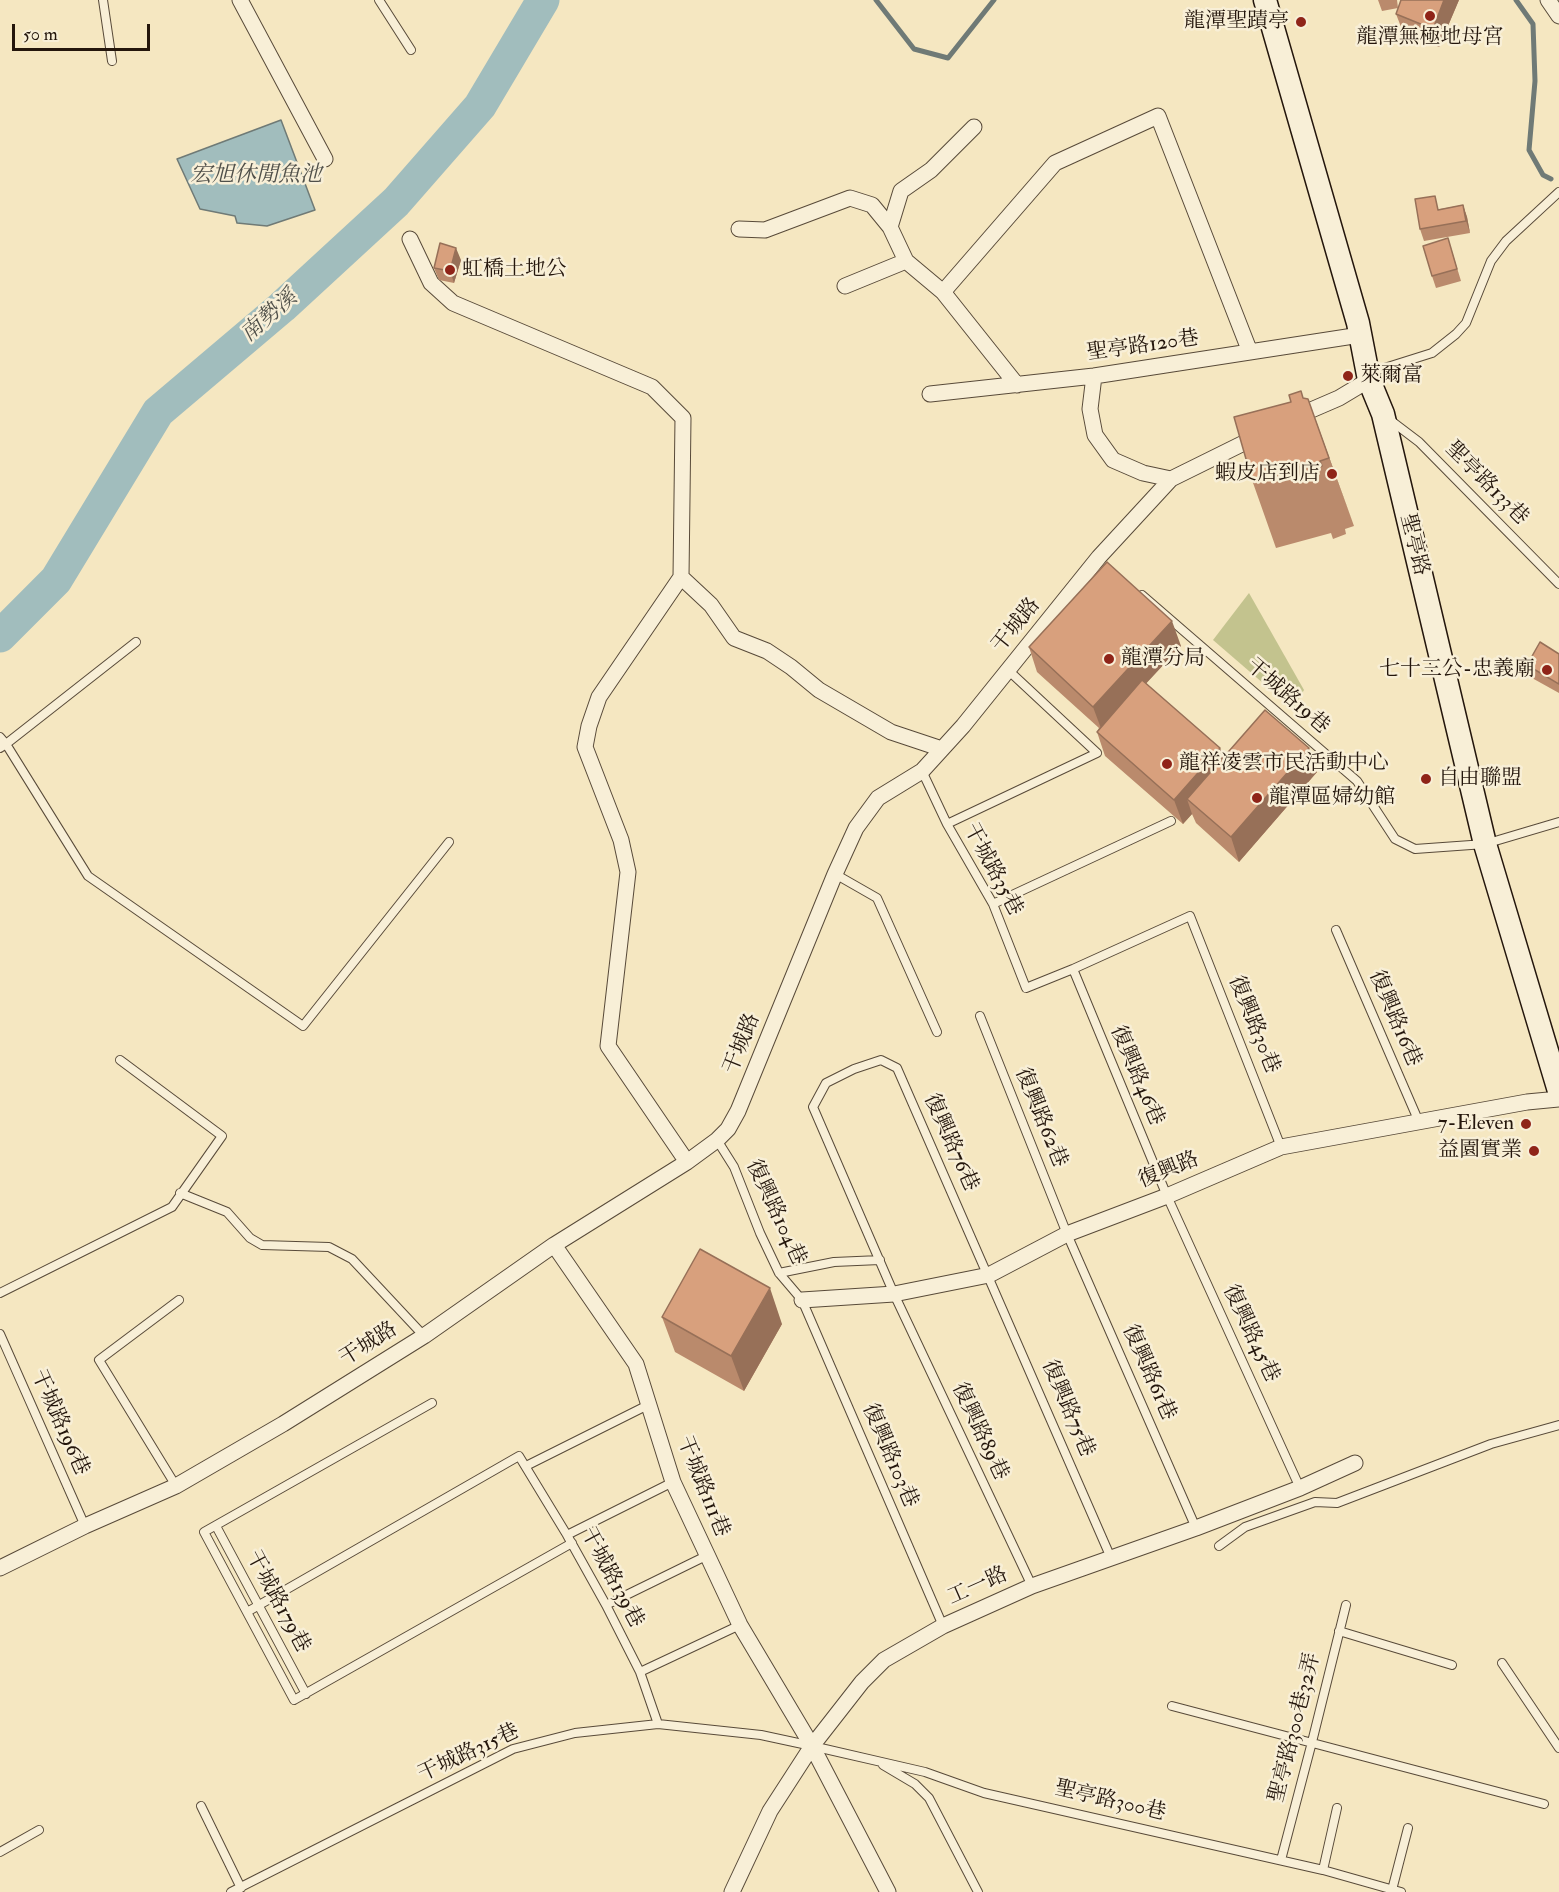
<!DOCTYPE html>
<meta charset="utf-8">
<style>
body{margin:0}
#map{position:relative;width:1559px;height:1892px;overflow:hidden;background:#f5e7c1;font-family:"IM FELL Double Pica",serif}
canvas{display:block}
.scale{position:absolute;left:12px;top:24px;width:138px;height:27px;box-sizing:border-box;border:3px solid #24160c;border-top:0;padding-left:8px;font-size:18px;line-height:21px;white-space:nowrap;color:#24160c;-webkit-text-stroke:4px #f8efd7;paint-order:stroke}
</style>
<div id="map">
<canvas width="1559" height="1892"></canvas>
<div class="scale">50 m</div>
</div>
<script>
const ctx = document.querySelector('canvas').getContext('2d');
ctx.lineJoin = 'round';
function fill(path, color) {
  ctx.fillStyle = color;
  ctx.fill(path, 'evenodd');
}
function poly(rows) {
  const path = new Path2D();
  for (const r of rows) {
    path.moveTo(r[0], r[1]);
    for (let i = 2; i < r.length; i += 2) path.lineTo(r[i], r[i + 1]);
  }
  return path;
}
function trace(path, color, width, dash) {
  ctx.strokeStyle = color;
  ctx.lineWidth = width;
  ctx.lineCap = dash ? 'butt' : 'round';
  ctx.setLineDash(dash || []);
  ctx.stroke(path);
}
function label(font, color, halo, rows, align = 'center') {
  ctx.font = font + ' "IM FELL Double Pica","Noto Serif TC",serif';
  ctx.lineWidth = 5;
  ctx.setLineDash([]);
  ctx.textBaseline = 'middle';
  ctx.strokeStyle = halo;
  ctx.fillStyle = color;
  for (const [text, x, y, turn = 0] of rows) {
    ctx.save();
    ctx.translate(x, y);
    ctx.rotate((+turn || 0) * Math.PI / 180);
    ctx.textAlign = isNaN(turn) ? turn : align;
    if (halo) ctx.strokeText(text, 0, 0);
    ctx.fillText(text, 0, 0);
    ctx.restore();
  }
}
const green = poly([
 [1249,593,1304,690,1293,709,1213,640]
]);
const water = poly([
 [281,120,315,210,267,226,237,223,235,216,200,209,177,159,281,120]
]);
const stream = poly([
 [876,0,914,49,948,58,994,0],
 [1516,0,1533,24,1535,81,1529,150,1543,175,1551,179]
]);
const river = poly([
 [0,636,56,580,158,412,282,307,396,202,480,106,543,0]
]);
const lane = poly([
 [103,0,112,61],
 [379,0,411,50],
 [1373,376,1378,370,1432,353,1456,334,1466,323,1491,261,1506,241,1559,192],
 [1390,420,1419,442,1559,584],
 [1142,595,1357,781,1395,839,1415,849,1485,844,1559,822],
 [136,642,6,744,88,876,303,1026,449,842],
 [0,737,6,744,0,748],
 [922,771,947,824,993,904,1026,988,1073,969,1190,916,1281,1147],
 [947,824,1097,753,1008,670],
 [835,874,877,898,937,1032],
 [993,904,1171,821],
 [1336,930,1419,1122],
 [1073,969,1167,1196,1300,1488],
 [980,1016,1067,1234,1196,1528],
 [717,1140,734,1167,760,1233,779,1273,802,1300,943,1626],
 [180,1193,227,1212,250,1238,262,1245,329,1247,352,1259,424,1336],
 [779,1273,834,1262,880,1260],
 [0,1293,172,1207,222,1136,120,1060],
 [0,1334,85,1526],
 [432,1403,204,1532,294,1700,572,1543],
 [526,1466,648,1405],
 [176,1486,99,1360,179,1300],
 [216,1526,306,1694],
 [567,1535,673,1482],
 [1219,1546,1245,1527,1315,1502,1337,1503,1491,1444,1559,1425],
 [1032,1586,894,1294,813,1107,826,1083,854,1069,881,1060,897,1068,1111,1558],
 [606,1605,708,1555],
 [247,1612,519,1456,567,1535,606,1605,640,1672,658,1724],
 [1339,1631,1452,1665],
 [1502,1663,1559,1748],
 [640,1672,740,1625],
 [1172,1706,1544,1804],
 [883,1765,915,1784,929,1798,978,1892],
 [201,1806,241,1888],
 [0,1852,39,1830],
 [1281,1860,1312,1742,1346,1605],
 [1323,1870,1337,1808],
 [1392,1890,1408,1828],
 [231,1892,513,1749,575,1733,658,1724,761,1735,812,1746,925,1772,984,1793,1323,1870,1401,1892]
]);
const street = poly([
 [240,0,325,159],
 [1548,0,1559,16],
 [890,227,901,191,931,170,974,127],
 [739,229,765,230,850,198,872,205,890,227,906,261,943,292,1017,385],
 [410,239,431,283,453,303,652,387,683,418,681,577,711,605,734,638,767,651,791,667,819,690,891,732,942,749],
 [845,286,906,261],
 [943,292,1055,163,1158,116,1250,352],
 [1094,376,1090,409,1095,435,1113,460,1143,473,1171,479],
 [930,394,1094,376,1360,335],
 [1295,417,1339,398,1369,380],
 [681,577,599,697,589,726,585,747,621,840,628,872,608,1046,687,1162],
 [554,1245,636,1364,673,1482,740,1625,812,1746,888,1892],
 [802,1300,894,1294,989,1275,1067,1234,1167,1196,1281,1147,1527,1102,1559,1099],
 [0,1568,85,1526,176,1486,283,1424,424,1336,554,1245,687,1162,717,1140,728,1129,738,1111,835,874,856,828,878,798,922,771,963,726,1099,557,1171,479,1260,435],
 [732,1892,770,1811,812,1746,862,1682,884,1660,943,1626,1032,1586,1196,1528,1300,1488,1355,1463]
]);
const secondary = poly([
 [1265,0,1358,323,1369,380,1383,414,1485,844,1559,1091]
]);
const wall = poly([
 [1378,0,1397,0,1398,8,1382,11],
 [1459,0,1439,47,1403,32,1396,14],
 [1463,205,1467,217,1470,233,1424,241,1420,229,1440,209],
 [1448,238,1461,281,1436,288,1432,276],
 [461,260,454,283,439,280,434,268],
 [1303,398,1308,399,1354,526,1345,529,1346,534,1333,539,1331,533,1276,548,1252,480],
 [1181,646,1146,683,1223,758,1317,772,1239,862,1196,823,1192,814,1183,824,1105,756,1097,732,1099,728,1037,672,1029,647],
 [1559,654,1559,693,1532,678,1527,665],
 [662,1317,782,1324,744,1391,675,1352]
]);
const shadedWall = poly([
 [1444,0,1459,0,1439,47,1433,29],
 [1463,205,1467,217,1470,233,1466,221],
 [456,248,461,260,454,283,450,271],
 [1308,399,1354,526,1329,458],
 [1172,621,1181,646,1102,731,1093,707],
 [1220,748,1229,772,1187,799,1192,814,1183,824,1174,800],
 [1309,748,1317,772,1239,862,1231,837],
 [770,1288,782,1324,744,1391,731,1356]
]);
const building = poly([
 [1401,0,1444,0,1433,29,1396,14,1401,0],
 [1435,196,1438,210,1463,205,1466,221,1420,229,1415,199,1435,196],
 [1448,238,1457,269,1432,276,1423,246,1448,238],
 [440,243,456,248,450,271,434,268,440,243],
 [1301,391,1303,398,1308,399,1329,458,1320,461,1322,466,1309,471,1309,464,1252,480,1234,417,1291,402,1289,395,1301,391],
 [1107,562,1172,621,1093,707,1029,647,1107,562],
 [1540,642,1559,654,1559,684,1527,665,1540,642],
 [1142,680,1220,748,1174,800,1097,732,1142,680],
 [1265,710,1309,748,1231,837,1187,799,1265,710],
 [700,1249,770,1288,731,1356,662,1317,700,1249]
]);
const markers = [
 [1430,16,6,"#8f2418"],
 [1301,22,6,"#8f2418"],
 [450,270,6,"#8f2418"],
 [1348,376,6,"#8f2418"],
 [1332,474,6,"#8f2418"],
 [1109,659,6,"#8f2418"],
 [1547,670,6,"#8f2418"],
 [1167,764,6,"#8f2418"],
 [1426,779,6,"#8f2418"],
 [1257,798,6,"#8f2418"],
 [1526,1124,6,"#8f2418"],
 [1534,1151,6,"#8f2418"]
];
const poiNames = [
 ["龍潭聖蹟亭",1289,22,"right"],
 ["龍潭無極地母宮",1430,38,"center"],
 ["虹橋土地公",462,270],
 ["萊爾富",1360,376],
 ["蝦皮店到店",1320,474,"right"],
 ["龍潭分局",1121,659],
 ["七十三公-忠義廟",1535,670,"right"],
 ["龍祥凌雲市民活動中心",1179,764],
 ["自由聯盟",1438,779],
 ["龍潭區婦幼館",1269,798],
 ["7-Eleven",1514,1124,"right"],
 ["益園實業",1522,1151,"right"]
];
const streetNames = [
 ["聖亭路120巷",1143,347,-8],
 ["聖亭路133巷",1486,484,45],
 ["聖亭路",1413,545,76],
 ["干城路",1017,626,-51],
 ["干城路19巷",1287,697,41],
 ["干城路35巷",992,870,62],
 ["復興路16巷",1394,1019,67],
 ["復興路30巷",1253,1025,68],
 ["干城路",743,1044,-68],
 ["復興路46巷",1136,1076,67],
 ["復興路62巷",1040,1118,68],
 ["復興路76巷",950,1143,66],
 ["復興路",1169,1171,-22],
 ["復興路104巷",775,1213,65],
 ["復興路45巷",1250,1334,65],
 ["干城路",369,1345,-32],
 ["復興路61巷",1148,1373,66],
 ["復興路75巷",1067,1409,67],
 ["干城路196巷",59,1423,66],
 ["復興路89巷",979,1432,65],
 ["復興路103巷",889,1456,67],
 ["干城路111巷",702,1487,68],
 ["干城路139巷",611,1578,62],
 ["工一路",978,1587,-24],
 ["干城路179巷",277,1602,62],
 ["聖亭路300巷32弄",1296,1728,-76],
 ["干城路315巷",469,1754,-25],
 ["聖亭路300巷",1110,1802,13]
];
const waterNames = [
 ["宏旭休閒魚池",256,176],
 ["南勢溪",270,317,-41]
];
fill(green, '#c3c38e');
fill(water, '#a1bdbd');
trace(water, '#6f7a76', 1.5);
trace(stream, '#6f7a76', 5);
trace(river, '#a1bdbd', 33);
trace(lane, '#584a39', 10);
trace(street, '#584a39', 17);
trace(secondary, '#24160c', 25);
trace(lane, '#f8efd7', 8);
trace(street, '#f8efd7', 15);
trace(secondary, '#f8efd7', 22);
fill(wall, '#ba8a6c');
fill(shadedWall, '#977058');
fill(building, '#d8a07d');
trace(building, '#977058', 1.5);
for (const [x, y, r, color] of markers) {
  const dot = new Path2D();
  dot.arc(x, y, r, 0, 2 * Math.PI);
  ctx.fillStyle = color;
  ctx.fill(dot);
  trace(dot, '#f8efd7', 2);
}
label('21px', '#24160c', '#f8efd7', poiNames, 'left');
label('21px', '#24160c', '#f8efd7', streetNames);
label('italic 22px', '#50504a', '#f8efd7', waterNames);
</script>
